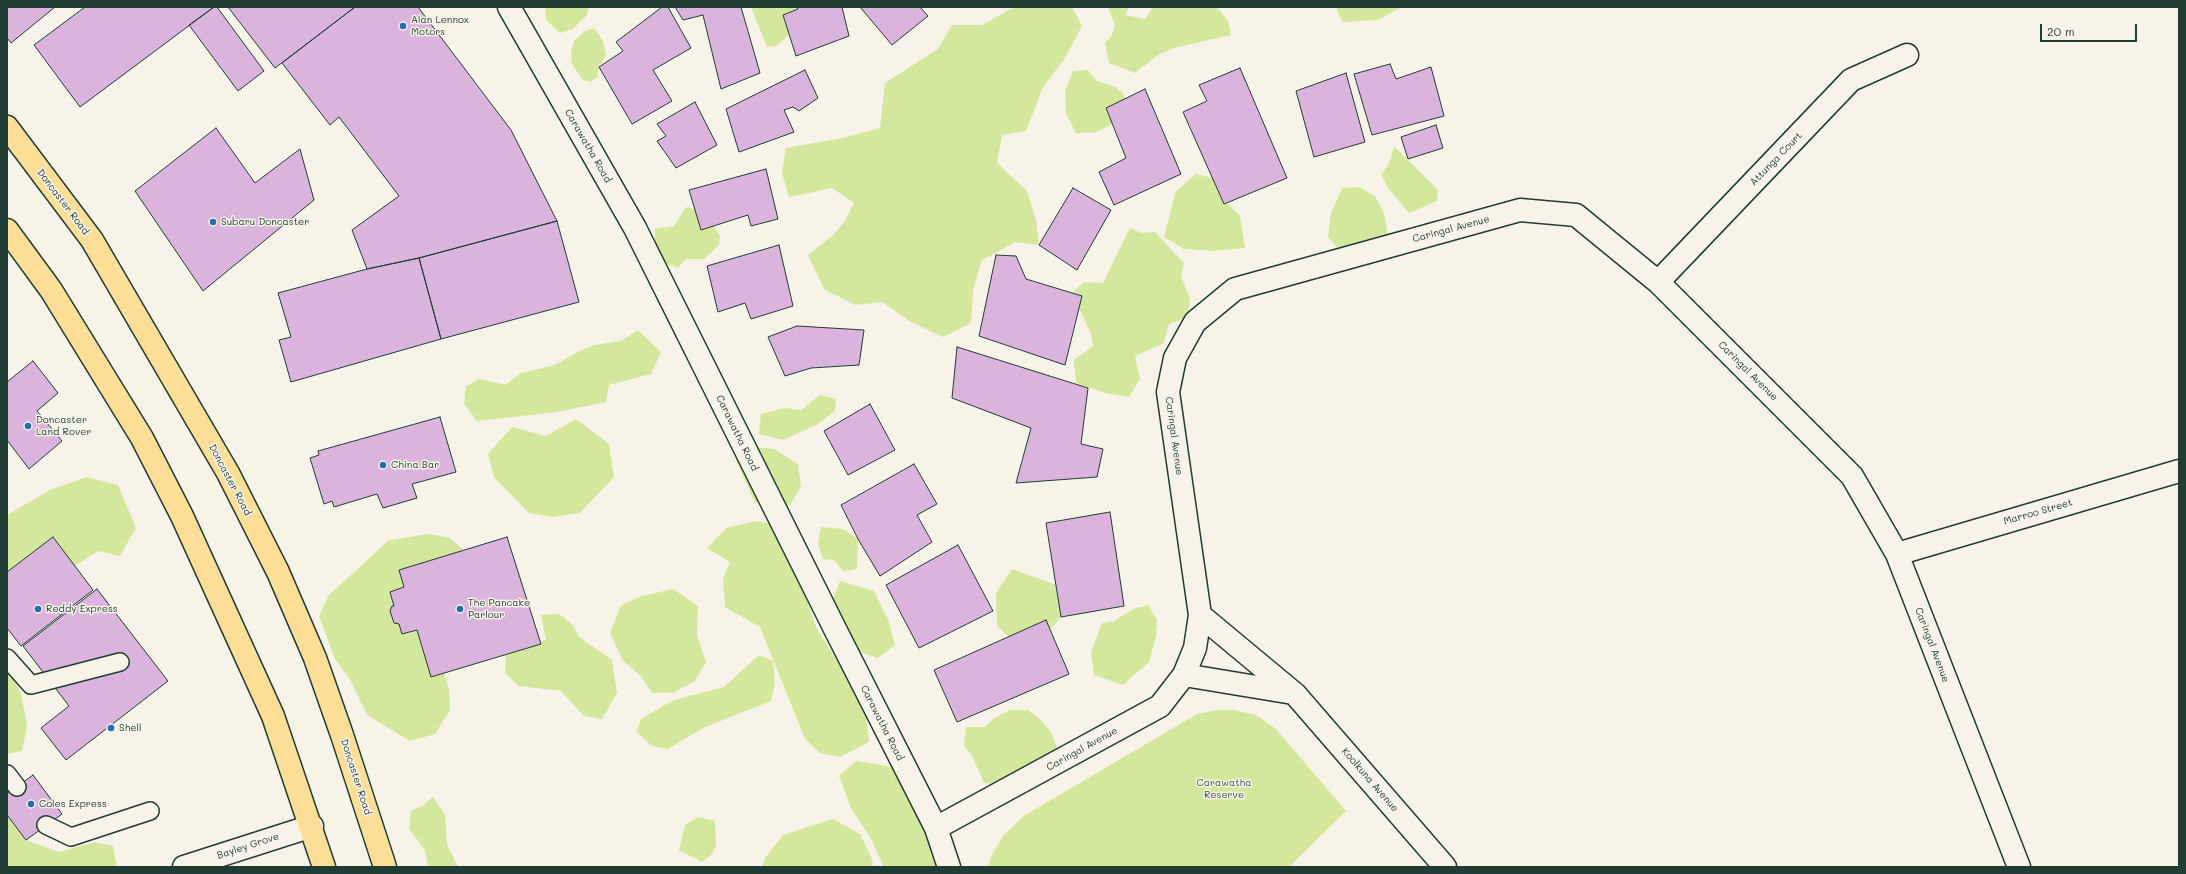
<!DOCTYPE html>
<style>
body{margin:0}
#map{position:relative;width:2186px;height:874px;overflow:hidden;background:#f7f3e8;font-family:Mali,sans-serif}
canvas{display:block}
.frame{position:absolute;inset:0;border:8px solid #1f3d34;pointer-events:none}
.scale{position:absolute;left:2040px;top:24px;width:97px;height:18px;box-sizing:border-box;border:2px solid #1f3d34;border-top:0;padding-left:5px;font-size:12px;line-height:14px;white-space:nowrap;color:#1f3d34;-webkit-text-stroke:3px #f7f3e8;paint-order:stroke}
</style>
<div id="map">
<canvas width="2186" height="874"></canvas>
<div class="frame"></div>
<div class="scale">20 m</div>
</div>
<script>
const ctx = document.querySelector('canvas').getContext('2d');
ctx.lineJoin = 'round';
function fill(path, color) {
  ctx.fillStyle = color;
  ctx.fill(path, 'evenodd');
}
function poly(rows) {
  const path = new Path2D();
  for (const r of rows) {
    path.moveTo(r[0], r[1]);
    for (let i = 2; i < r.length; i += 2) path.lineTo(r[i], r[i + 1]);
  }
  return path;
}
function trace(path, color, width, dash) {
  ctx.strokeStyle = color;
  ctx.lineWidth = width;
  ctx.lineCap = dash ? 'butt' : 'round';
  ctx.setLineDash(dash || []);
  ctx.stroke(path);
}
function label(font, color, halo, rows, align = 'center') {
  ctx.font = font + ' Mali,sans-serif';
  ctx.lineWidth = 3;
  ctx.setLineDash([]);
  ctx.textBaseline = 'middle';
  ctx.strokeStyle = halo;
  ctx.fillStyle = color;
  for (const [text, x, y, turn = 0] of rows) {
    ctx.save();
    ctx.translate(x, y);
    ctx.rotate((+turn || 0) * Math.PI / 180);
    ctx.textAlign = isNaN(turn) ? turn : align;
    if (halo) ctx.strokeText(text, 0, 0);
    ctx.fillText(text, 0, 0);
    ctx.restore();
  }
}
const green = poly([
 [545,7,589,7,587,15,573,29,560,33,546,20],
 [751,7,796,7,798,9,790,24,789,35,776,46,767,47],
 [1015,7,1072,7,1082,26,1065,58,1043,87,1026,131,1002,135,997,163,1027,191,1036,220,1039,245,1015,242,981,261,973,291,971,323,943,337,911,322,882,302,855,305,824,289,808,255,833,235,845,221,854,203,832,188,789,197,782,173,786,148,843,138,880,128,885,83,938,49,952,25,982,25],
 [1108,7,1129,7,1125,15,1145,19,1153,7,1217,7,1228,21,1231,35,1174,48,1158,55,1135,73,1109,63,1105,43,1112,35,1115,25],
 [1336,7,1402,7,1378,20,1342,22],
 [594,28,603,41,606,55,599,67,597,78,590,82,583,80,572,64,571,52,574,41,583,32],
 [1088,70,1097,81,1115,87,1124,94,1125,115,1113,124,1094,133,1076,133,1066,114,1065,91,1073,71],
 [1394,146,1438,190,1437,201,1409,213,1388,188,1381,174,1389,164],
 [1196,174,1213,178,1221,197,1240,216,1245,248,1213,251,1184,249,1164,237,1176,191],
 [1359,187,1375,196,1384,213,1388,236,1342,253,1328,237,1331,213,1342,188],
 [686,207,705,212,720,236,719,245,704,259,686,259,678,268,667,264,655,247,655,229,674,226],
 [1130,228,1142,233,1155,232,1184,263,1181,276,1190,299,1188,317,1169,324,1164,343,1135,356,1140,379,1129,397,1105,393,1076,383,1074,360,1093,346,1091,334,1072,293,1084,282,1103,283],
 [638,330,661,352,651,374,609,385,606,402,557,412,477,421,464,404,466,386,480,379,505,385,521,373,555,365,581,350,594,345,621,341],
 [820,395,836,399,835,411,818,424,783,440,759,434,761,414,785,408,801,410],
 [576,419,609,444,614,477,580,513,553,517,529,513,494,477,488,454,512,427,546,436],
 [757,447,774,449,798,464,801,487,790,505,755,503,736,460],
 [86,477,118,485,136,528,120,556,98,551,75,566,7,579,7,515,50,490],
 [756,521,782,525,816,627,865,706,869,742,840,757,820,753,805,739,760,627,725,607,723,578,730,562,707,548,726,528],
 [821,527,843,529,858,539,857,569,843,571,834,560,823,559,818,544],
 [429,534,450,538,464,550,448,569,438,655,449,688,450,710,435,734,410,741,367,715,351,681,335,659,319,616,329,595,389,540],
 [1012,569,1056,585,1061,617,1050,629,1009,637,997,626,996,593],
 [840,581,874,591,889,622,895,645,878,658,857,651,832,602],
 [673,589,698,606,697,635,706,662,694,682,672,693,652,693,640,675,623,661,610,633,621,605,642,596],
 [1148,605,1157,620,1156,637,1149,662,1123,685,1094,675,1091,652,1102,623,1114,621,1133,609],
 [559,614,573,625,579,637,612,660,617,693,602,719,584,716,561,691,519,686,505,673,506,654,546,640,541,615],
 [759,655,773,661,775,683,771,701,703,728,668,749,652,746,636,731,642,718,674,700,724,687],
 [7,665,21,694,27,725,22,751,7,754],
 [1010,710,1028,710,1040,719,1051,732,1057,748,1031,777,1013,785,984,783,971,754,964,746,966,727,985,727,994,718],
 [1216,710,1235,710,1256,715,1276,729,1346,811,1289,867,988,867,992,855,1003,836,1022,817,1197,714],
 [857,761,887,766,923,779,953,867,884,867,871,839,851,808,839,775],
 [433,797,445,815,447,845,458,867,428,867,425,850,409,829,411,811,422,806],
 [698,817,715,821,716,846,711,855,702,862,679,850,685,825],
 [7,818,9,818,26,840,59,852,95,842,113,846,117,867,7,867],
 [833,819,860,834,871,856,873,867,762,867,765,858,783,835]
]);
const building = poly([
 [7,7,55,7,11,43,7,38,7,7],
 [85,7,214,7,80,107,34,45,85,7],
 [214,7,217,7,264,71,238,91,189,25,214,7],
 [228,7,355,7,275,68,228,7],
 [355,7,418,7,511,130,557,221,419,258,367,269,352,230,399,196,339,117,330,125,282,63,355,7],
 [662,7,668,7,691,48,653,70,672,101,632,124,599,67,623,51,616,42,662,7],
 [675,7,741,7,760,73,721,89,703,15,683,20,675,7],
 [797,7,842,7,849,36,796,56,783,15,798,9,797,7],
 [860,7,920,7,928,16,892,45,860,7],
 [1390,64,1396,79,1431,67,1444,116,1372,135,1354,74,1390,64],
 [1240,68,1287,178,1224,204,1183,112,1207,101,1199,85,1240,68],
 [805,70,818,98,799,111,793,107,784,110,794,132,739,152,726,109,805,70],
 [1346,73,1365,142,1314,157,1296,91,1346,73],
 [1145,89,1181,174,1114,205,1099,172,1126,158,1106,108,1145,89],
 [695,102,717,145,676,168,657,141,666,136,657,124,695,102],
 [1436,125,1443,148,1408,159,1401,137,1436,125],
 [216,128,255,183,300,149,314,200,203,291,135,191,216,128],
 [766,169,778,219,751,226,748,215,701,230,689,190,766,169],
 [1073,188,1111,210,1077,270,1039,245,1073,188],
 [557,221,579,302,441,339,419,258,557,221],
 [779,245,793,306,751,319,745,303,718,312,707,266,779,245],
 [996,255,1016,256,1026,279,1082,296,1065,365,979,336,996,255],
 [419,258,441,339,291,382,279,340,291,337,278,293,367,269,419,258],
 [797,326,864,330,859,365,811,368,785,376,768,337,797,326],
 [957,347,1088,388,1081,444,1103,449,1097,477,1016,483,1031,428,952,398,957,347],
 [33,361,58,393,37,411,62,441,29,469,7,440,7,382,33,361],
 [870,404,895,450,848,475,824,431,870,404],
 [440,417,456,472,412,484,417,498,383,508,377,494,334,507,332,501,324,504,310,458,319,455,318,451,440,417],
 [914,464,937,504,917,515,932,542,880,576,858,539,841,505,914,464],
 [1110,512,1124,606,1061,617,1046,523,1110,512],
 [53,537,93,590,21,646,7,628,7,572,53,537],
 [507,537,541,644,431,677,417,630,402,634,399,624,394,623,390,611,392,606,394,606,390,592,404,587,399,570,507,537],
 [958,545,993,611,919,648,886,585,958,545],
 [97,589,168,681,66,760,41,728,69,706,23,646,97,589],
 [1046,620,1069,674,957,722,934,670,1046,620],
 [33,775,62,814,26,840,7,815,7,794,33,775]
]);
const service = poly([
 [7,658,31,685,120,662],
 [7,774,17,787],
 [46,825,71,837,150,811]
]);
const minor = poly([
 [509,7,635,228,836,631,936,828,949,867],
 [1658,282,1851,80,1907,55],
 [1897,554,2179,471],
 [1200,615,1295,694,1445,867],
 [1184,675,1293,693],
 [936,828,1160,706,1184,675,1195,648,1200,615,1168,392,1175,358,1195,322,1235,289,1520,210,1576,215,1658,282,1852,476,1897,554,2019,867],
 [184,867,312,826]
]);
const primary = poly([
 [7,127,92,240,228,473,278,572,315,658,342,735,385,867],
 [7,230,51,290,142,438,182,516,273,716,324,867]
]);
const markers = [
 [403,26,4,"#1f6fb2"],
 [213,222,4,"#1f6fb2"],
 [28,426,4,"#1f6fb2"],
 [383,465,4,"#1f6fb2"],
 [38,609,4,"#1f6fb2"],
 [460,609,4,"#1f6fb2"],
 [111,728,4,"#1f6fb2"],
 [31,804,4,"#1f6fb2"]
];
const poiNames = [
 ["Alan Lennox",411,20],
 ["Motors",411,32],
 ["Subaru Doncaster",221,222],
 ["Doncaster",36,420],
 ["Land Rover",36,432],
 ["China Bar",391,465],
 ["The Pancake",468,603],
 ["Parlour",468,615],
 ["Reddy Express",46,609],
 ["Shell",119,728],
 ["Coles Express",39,804]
];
const streetNames = [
 ["Carawatha Road",588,146,60],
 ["Attunga Court",1776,159,-46],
 ["Doncaster Road",63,202,53],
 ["Caringal Avenue",1451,229,-15],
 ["Caringal Avenue",1748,371,45],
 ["Carawatha Road",737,433,64],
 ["Caringal Avenue",1174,436,82],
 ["Doncaster Road",230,480,62],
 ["Marroo Street",2038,512,-16],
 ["Caringal Avenue",1932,645,69],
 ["Carawatha Road",882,723,63],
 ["Caringal Avenue",1082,749,-29],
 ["Doncaster Road",356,777,72],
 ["Koolkuna Avenue",1370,780,49],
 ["Bayley Grove",248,846,-18]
];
const parkNames = [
 ["Carawatha",1224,783],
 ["Reserve",1224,795]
];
fill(green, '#d4e89d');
fill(building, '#dab4dc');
trace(building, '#1f3d34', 1);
trace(service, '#1f3d34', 20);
trace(minor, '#1f3d34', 25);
trace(primary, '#1f3d34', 25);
trace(service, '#f7f3e8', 17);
trace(minor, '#f7f3e8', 22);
trace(primary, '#fcde96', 22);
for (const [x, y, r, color] of markers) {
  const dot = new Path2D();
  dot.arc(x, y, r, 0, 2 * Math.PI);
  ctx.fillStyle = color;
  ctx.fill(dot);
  trace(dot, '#f7f3e8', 1.5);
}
label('10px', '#1f3d34', '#f7f3e8', poiNames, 'left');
label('10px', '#1f3d34', '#f7f3e8', streetNames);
label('10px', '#3a5744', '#f7f3e8', parkNames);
</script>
